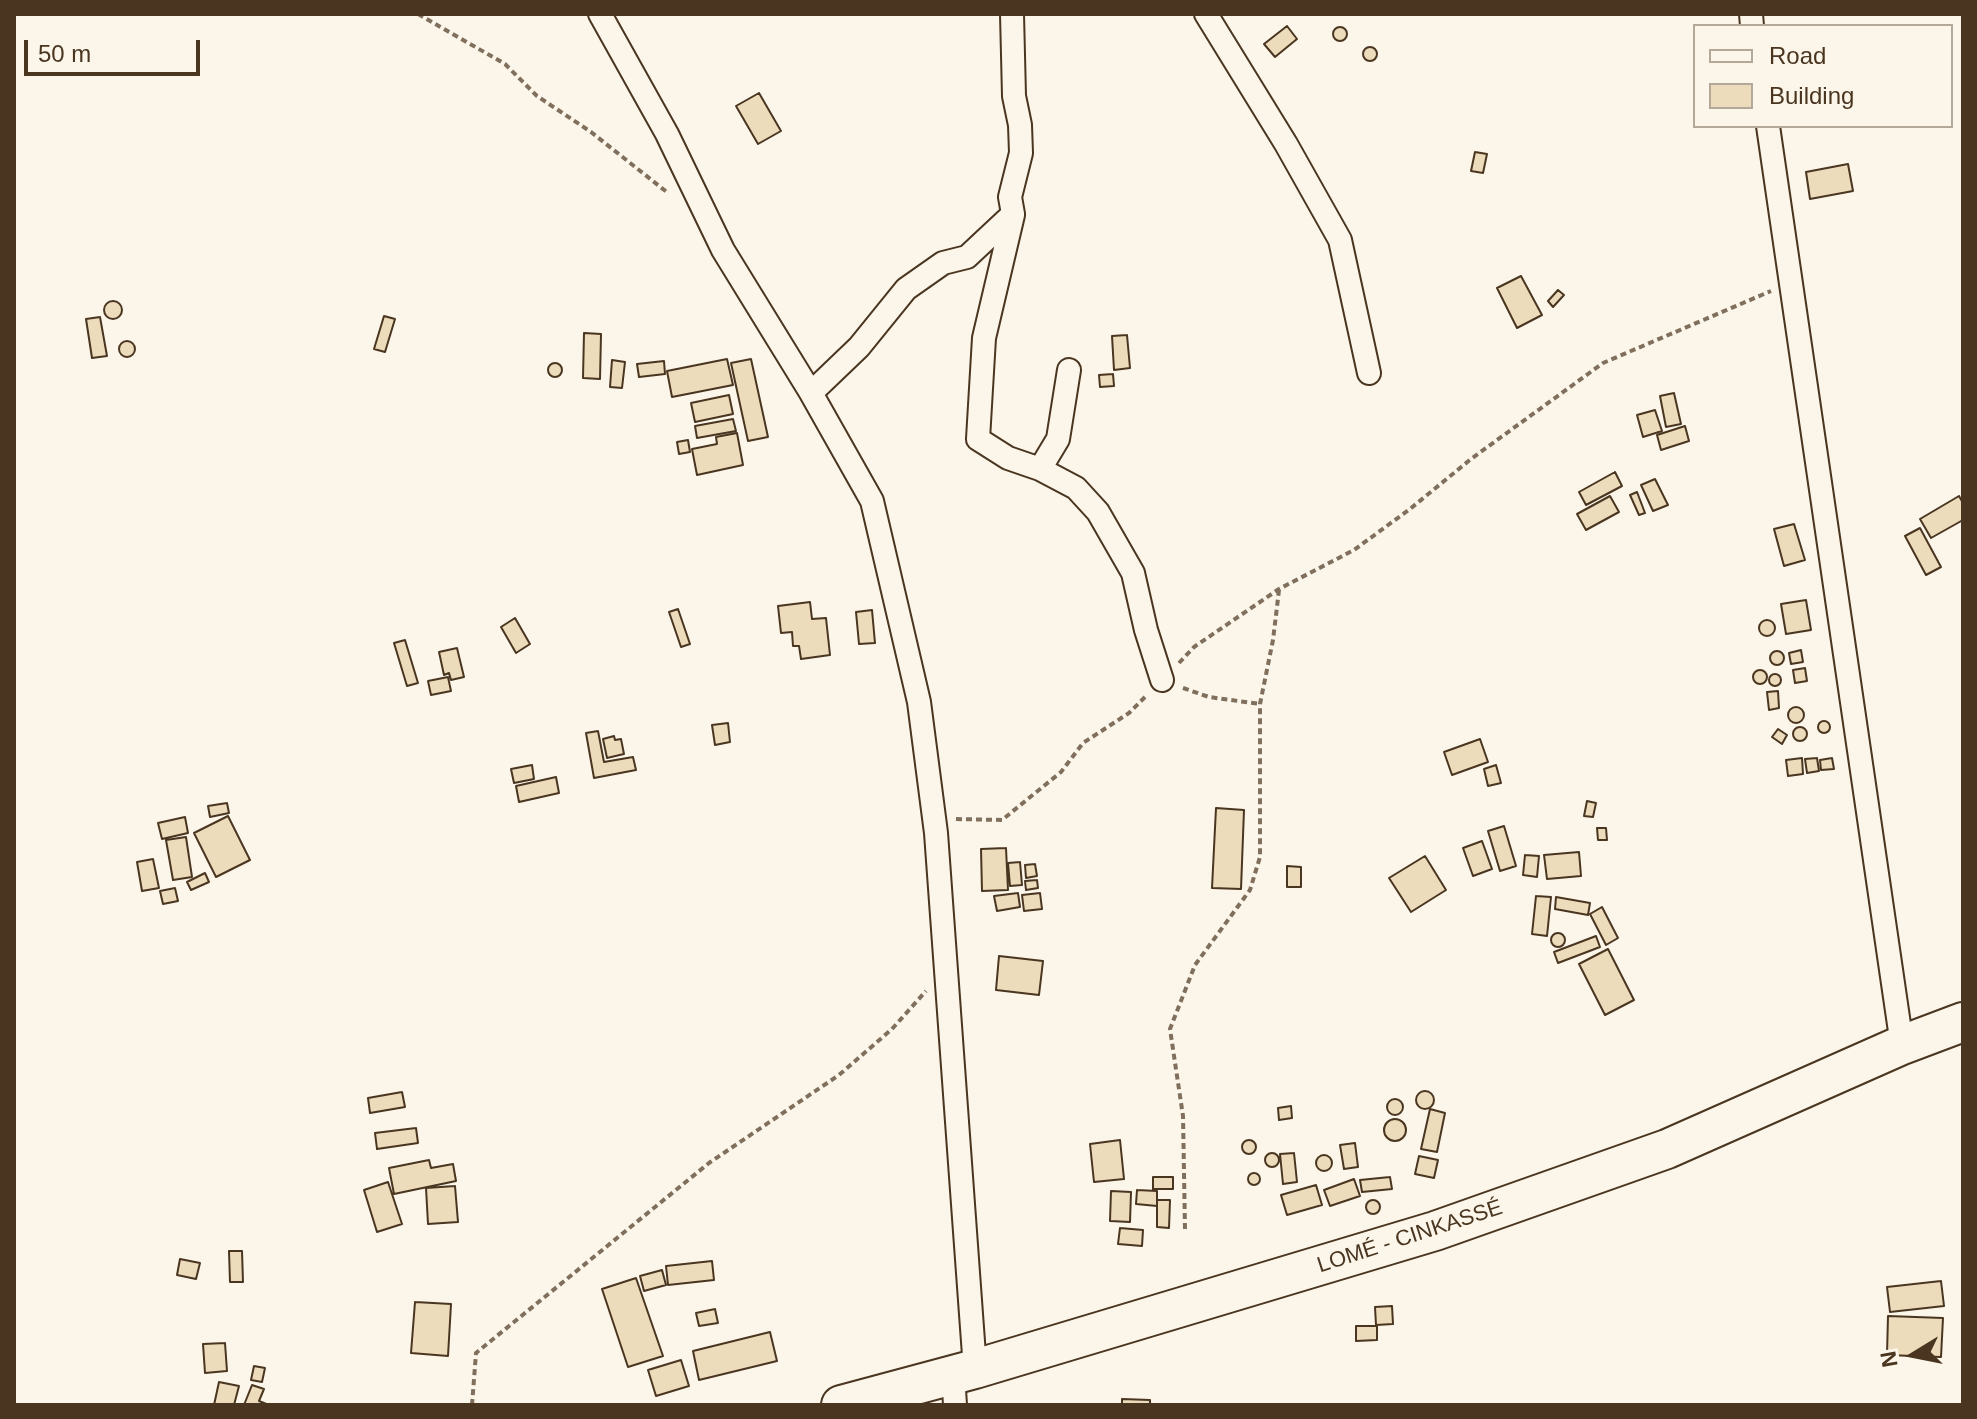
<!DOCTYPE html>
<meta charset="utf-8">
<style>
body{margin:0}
#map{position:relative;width:1977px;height:1419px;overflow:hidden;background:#fbf6e9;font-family:Arial,sans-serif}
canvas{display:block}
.frame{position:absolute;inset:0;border:16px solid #4a3520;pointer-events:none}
.legend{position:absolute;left:1693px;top:24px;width:260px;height:104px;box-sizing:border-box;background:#fbf6e9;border:2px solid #b4a999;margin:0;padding:10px 14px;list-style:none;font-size:24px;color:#4a3520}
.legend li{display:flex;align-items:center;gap:16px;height:40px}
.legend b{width:40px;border:2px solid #b4a999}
.north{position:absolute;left:1873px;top:1315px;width:80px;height:80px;-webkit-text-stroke:6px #fbf6e9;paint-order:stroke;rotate:260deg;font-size:22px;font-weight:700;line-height:32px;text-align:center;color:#4a3520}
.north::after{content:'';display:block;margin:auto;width:28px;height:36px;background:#4a3520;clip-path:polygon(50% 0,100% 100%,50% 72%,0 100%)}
.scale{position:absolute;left:24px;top:40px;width:176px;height:36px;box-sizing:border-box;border:4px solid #4a3520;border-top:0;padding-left:10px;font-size:24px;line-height:28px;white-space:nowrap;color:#4a3520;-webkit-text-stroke:6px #fbf6e9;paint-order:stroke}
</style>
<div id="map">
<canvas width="1977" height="1419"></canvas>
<div class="frame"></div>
<ul class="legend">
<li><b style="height:10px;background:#fbf6e9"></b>Road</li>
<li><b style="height:22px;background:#ecdcbc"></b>Building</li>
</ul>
<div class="north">N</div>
<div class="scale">50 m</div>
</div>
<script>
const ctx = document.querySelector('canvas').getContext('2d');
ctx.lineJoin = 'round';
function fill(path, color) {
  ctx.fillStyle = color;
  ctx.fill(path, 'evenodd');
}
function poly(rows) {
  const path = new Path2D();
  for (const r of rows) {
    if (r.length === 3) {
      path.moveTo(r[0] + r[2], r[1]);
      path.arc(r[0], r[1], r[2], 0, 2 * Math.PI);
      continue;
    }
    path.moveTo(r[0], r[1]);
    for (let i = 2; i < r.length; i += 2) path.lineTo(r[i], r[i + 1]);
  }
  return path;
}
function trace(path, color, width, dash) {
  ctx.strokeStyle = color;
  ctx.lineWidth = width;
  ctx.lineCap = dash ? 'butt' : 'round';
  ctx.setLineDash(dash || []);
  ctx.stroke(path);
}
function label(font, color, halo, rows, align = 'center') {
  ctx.font = font + ' Arial,sans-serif';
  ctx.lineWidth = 6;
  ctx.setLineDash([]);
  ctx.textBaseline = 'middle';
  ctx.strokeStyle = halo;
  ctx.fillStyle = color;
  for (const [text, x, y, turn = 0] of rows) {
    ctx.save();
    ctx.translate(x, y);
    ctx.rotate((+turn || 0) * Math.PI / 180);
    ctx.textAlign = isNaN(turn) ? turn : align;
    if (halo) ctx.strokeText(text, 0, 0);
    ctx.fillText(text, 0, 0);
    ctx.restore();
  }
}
const building = poly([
 [1287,26,1297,39,1275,57,1264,44,1287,26],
 [1340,34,7],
 [1370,54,7],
 [759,93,781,131,758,144,736,106,759,93],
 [1475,152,1487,154,1483,173,1471,171,1475,152],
 [1848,164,1853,191,1810,199,1806,172,1848,164],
 [1521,276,1542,315,1517,328,1497,288,1521,276],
 [1558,290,1564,295,1553,307,1548,301,1558,290],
 [113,310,9],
 [384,316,395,319,385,352,374,349,384,316],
 [100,317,107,356,92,358,86,319,100,317],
 [584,333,601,334,600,379,583,378,584,333],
 [1127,335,1130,368,1114,370,1112,336,1127,335],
 [127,349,8],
 [727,359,733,385,672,397,667,371,727,359],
 [751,359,768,437,748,441,731,363,751,359],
 [612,360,625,362,622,388,610,387,612,360],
 [664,361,665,374,639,377,637,364,664,361],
 [555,370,7],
 [1113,374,1114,386,1100,387,1099,375,1113,374],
 [1674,393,1681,424,1666,427,1660,396,1674,393],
 [729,395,733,414,695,422,691,403,729,395],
 [1655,410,1662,431,1643,437,1637,415,1655,410],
 [733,419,736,431,697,438,695,426,733,419],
 [1685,426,1689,441,1661,450,1657,435,1685,426],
 [737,433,743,465,697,475,692,449,717,444,716,437,737,433],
 [688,440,690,452,679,454,677,442,688,440],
 [1615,472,1622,486,1586,505,1579,492,1615,472],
 [1655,479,1668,505,1653,511,1641,485,1655,479],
 [1637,492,1645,513,1639,515,1630,495,1637,492],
 [1610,496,1619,512,1586,530,1577,514,1610,496],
 [1959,496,1963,503,1963,520,1931,538,1920,519,1959,496],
 [1794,524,1805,560,1784,566,1774,529,1794,524],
 [1920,528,1941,567,1926,575,1905,536,1920,528],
 [1806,600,1811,630,1786,634,1781,604,1806,600],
 [810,602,812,619,826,618,830,655,801,659,799,646,793,646,792,632,781,633,778,606,810,602],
 [678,609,690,644,681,647,669,612,678,609],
 [872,610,875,643,859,644,856,612,872,610],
 [515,618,530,644,516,653,501,627,515,618],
 [1767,628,8],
 [405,640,418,683,407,686,394,643,405,640],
 [457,648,464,677,451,680,449,673,444,675,439,652,457,648],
 [1801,650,1803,662,1791,664,1789,653,1801,650],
 [1777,658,7],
 [1805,668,1807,681,1795,683,1793,670,1805,668],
 [1760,677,7],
 [1775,680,6],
 [448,677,451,691,431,695,428,681,448,677],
 [1778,691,1779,708,1769,710,1767,692,1778,691],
 [1796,715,8],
 [1824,727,6],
 [728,723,730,742,715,745,712,725,728,723],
 [1800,734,7],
 [1778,729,1787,735,1782,744,1772,737,1778,729],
 [598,731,604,762,633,757,636,770,594,778,586,733,598,731],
 [614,736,615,740,621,739,624,754,607,758,603,739,614,736],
 [1480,739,1488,762,1452,775,1444,752,1480,739],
 [1802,758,1803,774,1788,776,1786,760,1802,758],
 [1817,758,1819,771,1807,773,1805,759,1817,758],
 [1832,758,1834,769,1821,770,1820,760,1832,758],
 [532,765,534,779,514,783,511,769,532,765],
 [1496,765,1501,783,1488,786,1484,769,1496,765],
 [556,777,559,793,519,802,516,786,556,777],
 [1587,801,1596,803,1593,817,1584,816,1587,801],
 [227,803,229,813,210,817,208,806,227,803],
 [1216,808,1244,810,1241,889,1212,888,1216,808],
 [228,816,250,860,216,877,194,833,228,816],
 [185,817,188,833,162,839,158,823,185,817],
 [1504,826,1516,866,1500,871,1488,831,1504,826],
 [1597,828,1606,828,1607,840,1598,840,1597,828],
 [186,837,192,877,173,880,166,840,186,837],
 [1482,841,1492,869,1473,876,1463,848,1482,841],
 [1006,848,1008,890,982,891,981,849,1006,848],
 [1579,852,1581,876,1547,879,1544,855,1579,852],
 [1525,855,1539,856,1537,877,1523,875,1525,855],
 [1425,856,1446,890,1411,912,1389,878,1425,856],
 [153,859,159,888,142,891,137,862,153,859],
 [1020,862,1022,885,1010,886,1008,863,1020,862],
 [1035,864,1037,876,1026,878,1025,865,1035,864],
 [1287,866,1301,867,1301,887,1287,887,1287,866],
 [205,873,209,882,191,890,187,882,205,873],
 [1037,880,1038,888,1026,890,1025,881,1037,880],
 [175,888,178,901,163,904,160,891,175,888],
 [1018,893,1020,907,997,911,994,896,1018,893],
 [1040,893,1042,909,1024,911,1022,895,1040,893],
 [1536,896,1551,897,1547,936,1532,934,1536,896],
 [1556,897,1590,903,1588,915,1555,909,1556,897],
 [1602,907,1618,938,1606,945,1590,914,1602,907],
 [1558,940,7],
 [1596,936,1600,947,1558,963,1554,952,1596,936],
 [1608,949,1634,1000,1605,1015,1579,964,1608,949],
 [999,956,1043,961,1039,995,996,990,999,956],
 [1425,1100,9],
 [402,1092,405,1107,370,1113,368,1098,402,1092],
 [1395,1107,8],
 [1291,1106,1292,1118,1279,1120,1278,1108,1291,1106],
 [1430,1109,1445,1113,1437,1152,1421,1149,1430,1109],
 [1395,1130,11],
 [416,1128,418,1143,377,1149,375,1133,416,1128],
 [1249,1147,7],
 [1120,1140,1124,1179,1094,1182,1090,1144,1120,1140],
 [1355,1143,1358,1167,1344,1169,1340,1145,1355,1143],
 [1272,1160,7],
 [1294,1153,1297,1182,1283,1184,1280,1154,1294,1153],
 [1324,1163,8],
 [1419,1156,1438,1160,1434,1178,1415,1174,1419,1156],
 [429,1160,431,1168,453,1164,456,1181,394,1194,389,1168,429,1160],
 [1254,1179,6],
 [1153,1177,1173,1177,1173,1189,1153,1189,1153,1177],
 [1390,1177,1392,1189,1362,1192,1360,1180,1390,1177],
 [1354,1179,1360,1196,1330,1206,1324,1190,1354,1179],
 [388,1182,402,1224,377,1232,364,1190,388,1182],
 [1316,1185,1322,1205,1287,1215,1281,1195,1316,1185],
 [455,1186,458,1222,428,1224,426,1188,455,1186],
 [1137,1190,1157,1191,1157,1206,1136,1204,1137,1190],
 [1111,1191,1131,1192,1130,1222,1110,1221,1111,1191],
 [1157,1200,1170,1200,1169,1228,1157,1227,1157,1200],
 [1373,1207,7],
 [1120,1228,1143,1230,1142,1246,1118,1244,1120,1228],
 [229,1251,242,1251,243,1282,230,1282,229,1251],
 [180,1259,200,1263,196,1279,177,1275,180,1259],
 [712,1261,714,1280,668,1285,666,1266,712,1261],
 [662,1270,666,1285,644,1291,640,1276,662,1270],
 [636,1278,663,1356,628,1367,602,1289,636,1278],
 [1941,1281,1944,1306,1890,1312,1887,1287,1941,1281],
 [415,1302,451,1304,448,1356,411,1353,415,1302],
 [1392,1306,1393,1324,1376,1325,1375,1307,1392,1306],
 [715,1309,718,1323,699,1326,696,1313,715,1309],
 [1888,1316,1943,1318,1941,1357,1887,1355,1888,1316],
 [1356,1326,1377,1326,1377,1340,1356,1341,1356,1326],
 [770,1332,777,1361,699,1380,693,1351,770,1332],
 [225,1343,227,1371,205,1373,203,1344,225,1343],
 [681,1360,689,1386,656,1396,648,1370,681,1360],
 [254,1366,265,1368,262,1382,251,1380,254,1366],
 [219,1382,239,1386,234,1405,214,1405,219,1382],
 [252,1385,264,1389,259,1401,269,1405,244,1405,252,1385],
 [1122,1399,1150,1400,1150,1405,1122,1405,1122,1399]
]);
const path = poly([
 [418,14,505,64,537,96,591,132,668,193],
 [1179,663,1194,647,1279,589,1354,550,1410,509,1471,459,1603,363,1771,291],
 [1183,688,1209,697,1260,704],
 [956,819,1002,820,1061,772,1083,743,1129,713,1147,695],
 [1185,1229,1183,1116,1170,1029,1195,965,1250,890,1260,857,1260,704,1273,640,1279,590],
 [472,1405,476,1353,709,1163,839,1075,892,1029,926,991]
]);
const street = poly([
 [600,14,667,134,723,250,811,393,872,501,919,702,936,833,975,1369],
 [1206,14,1286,144,1340,240,1369,373],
 [1751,14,1752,26],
 [1768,126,1902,1045],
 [1013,215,984,338,978,439,1008,458,1040,469,1058,439,1069,370],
 [811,393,859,347,906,289,943,263,967,257,1013,214,1010,197,1021,153,1020,125,1014,96,1012,14],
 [1040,469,1076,488,1098,512,1133,573,1146,630,1162,680],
 [953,1374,955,1405]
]);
const highway = poly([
 [841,1405,975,1369,1435,1231,1667,1149,1902,1045,1963,1022]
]);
const streetNames = [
 ["LOMÉ - CINKASSÉ",1410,1237,-18]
];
fill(building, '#ecdcbc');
trace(building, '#4a3520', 2);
trace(street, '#4a3520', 26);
trace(highway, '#4a3520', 42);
trace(path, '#7f6f5c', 4, [6, 4]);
trace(street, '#fbf6e9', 22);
trace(highway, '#fbf6e9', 38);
label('22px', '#4a3520', '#fbf6e9', streetNames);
</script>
